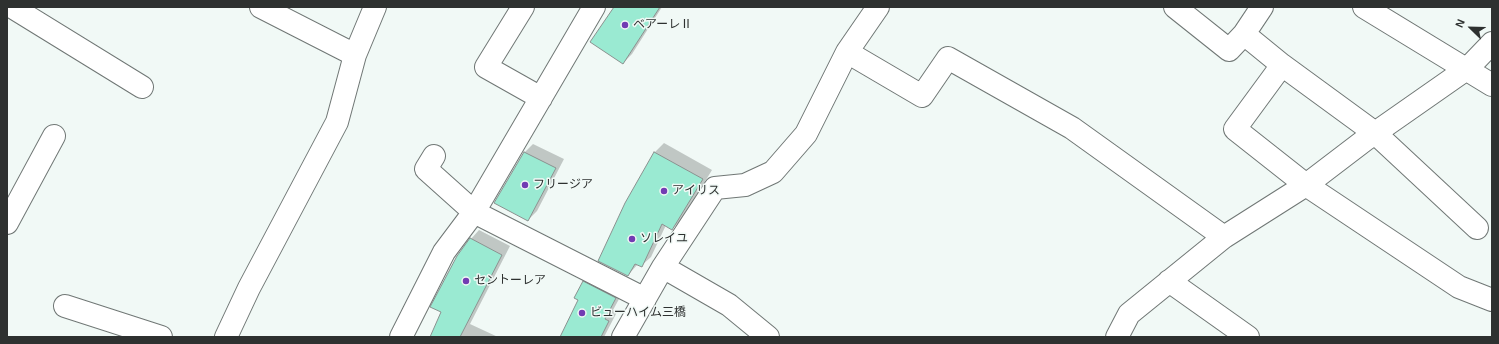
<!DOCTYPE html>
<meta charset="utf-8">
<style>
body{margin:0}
#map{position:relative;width:1499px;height:344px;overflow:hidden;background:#f1f9f6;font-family:Arial,sans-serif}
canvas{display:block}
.frame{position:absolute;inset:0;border:8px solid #2e3130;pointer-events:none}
.north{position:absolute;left:1451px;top:8px;width:40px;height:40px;-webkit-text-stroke:3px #f1f9f6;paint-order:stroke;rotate:293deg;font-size:11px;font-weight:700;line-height:16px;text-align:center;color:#2e3130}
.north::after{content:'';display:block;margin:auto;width:14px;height:18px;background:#2e3130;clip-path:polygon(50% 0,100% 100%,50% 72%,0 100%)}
</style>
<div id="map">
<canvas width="1499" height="344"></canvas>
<div class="frame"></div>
<div class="north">N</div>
</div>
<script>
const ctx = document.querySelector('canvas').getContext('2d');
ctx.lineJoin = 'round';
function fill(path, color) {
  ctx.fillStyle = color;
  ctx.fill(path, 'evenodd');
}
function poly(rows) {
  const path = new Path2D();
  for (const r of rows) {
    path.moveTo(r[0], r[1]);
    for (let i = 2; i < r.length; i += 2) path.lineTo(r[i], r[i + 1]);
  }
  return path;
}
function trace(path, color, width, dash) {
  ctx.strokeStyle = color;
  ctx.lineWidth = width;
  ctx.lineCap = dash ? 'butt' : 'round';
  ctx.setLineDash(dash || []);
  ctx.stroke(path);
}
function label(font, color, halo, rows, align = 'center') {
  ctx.font = font + ' Arial,"Noto Sans JP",sans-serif';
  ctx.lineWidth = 3;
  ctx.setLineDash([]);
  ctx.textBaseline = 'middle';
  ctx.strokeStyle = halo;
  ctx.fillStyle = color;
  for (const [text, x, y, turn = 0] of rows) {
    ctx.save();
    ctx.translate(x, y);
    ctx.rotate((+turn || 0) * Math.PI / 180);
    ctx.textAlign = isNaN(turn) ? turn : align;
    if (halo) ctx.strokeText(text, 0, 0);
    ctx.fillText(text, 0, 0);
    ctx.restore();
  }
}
const shadow = poly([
 [615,7,662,7,632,54,623,63],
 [664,143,712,170,682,219,672,229,666,225,651,257,641,266,638,264,628,275,655,152],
 [533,144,564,159,537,211,528,220,495,203,525,152],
 [479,230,510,246,470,324,498,337,431,337,471,239],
 [592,273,624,290,613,310,617,312,604,337,561,337,580,300,583,282]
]);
const building = poly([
 [614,7,660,7,623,64,590,42,614,7],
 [524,152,556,168,528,221,494,203,524,152],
 [654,152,703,179,672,230,662,224,642,267,635,264,628,276,598,261,625,203,654,152],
 [470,238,502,255,460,337,430,337,441,312,430,307,457,256,470,238],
 [583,281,616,298,605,319,609,321,601,337,560,337,578,300,574,298,583,281]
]);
const street = poly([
 [12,7,142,87],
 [261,7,355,55],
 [523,7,486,67,541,98],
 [1175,7,1229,50,1244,34,1282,65,1375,133,1477,228],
 [1364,7,1492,85],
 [1244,34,1262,7],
 [847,52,878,7],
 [1282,65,1235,129,1306,185,1459,287,1492,300],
 [434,156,426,169,474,212,645,299],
 [7,223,54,136],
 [663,267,729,305,768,337],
 [1169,281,1248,337],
 [65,306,161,337],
 [226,337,249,288,337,122,355,55,375,7],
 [401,337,444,252,474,212,594,7],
 [623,337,663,267,715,188,745,185,773,172,806,134,847,52,922,96,948,58,1072,128,1224,237],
 [1117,337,1129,314,1224,237,1306,185,1365,140,1468,68,1492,43]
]);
const markers = [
 [625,25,4,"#723cb3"],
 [525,185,4,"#723cb3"],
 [664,191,4,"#723cb3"],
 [632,239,4,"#723cb3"],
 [466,281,4,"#723cb3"],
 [582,313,4,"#723cb3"]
];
const poiNames = [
 ["ベアーレⅡ",633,25],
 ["フリージア",533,185],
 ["アイリス",672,191],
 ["ソレイユ",640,239],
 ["セントーレア",474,281],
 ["ビューハイム三橋",590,313]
];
fill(shadow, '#0003');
fill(building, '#9aead2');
trace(building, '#8a918f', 1);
trace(street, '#707775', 24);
trace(street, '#fff', 22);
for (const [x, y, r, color] of markers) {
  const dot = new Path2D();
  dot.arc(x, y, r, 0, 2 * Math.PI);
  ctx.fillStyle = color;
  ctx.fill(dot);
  trace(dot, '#f1f9f6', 1.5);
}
label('12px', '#2e3130', '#f1f9f6', poiNames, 'left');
</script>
